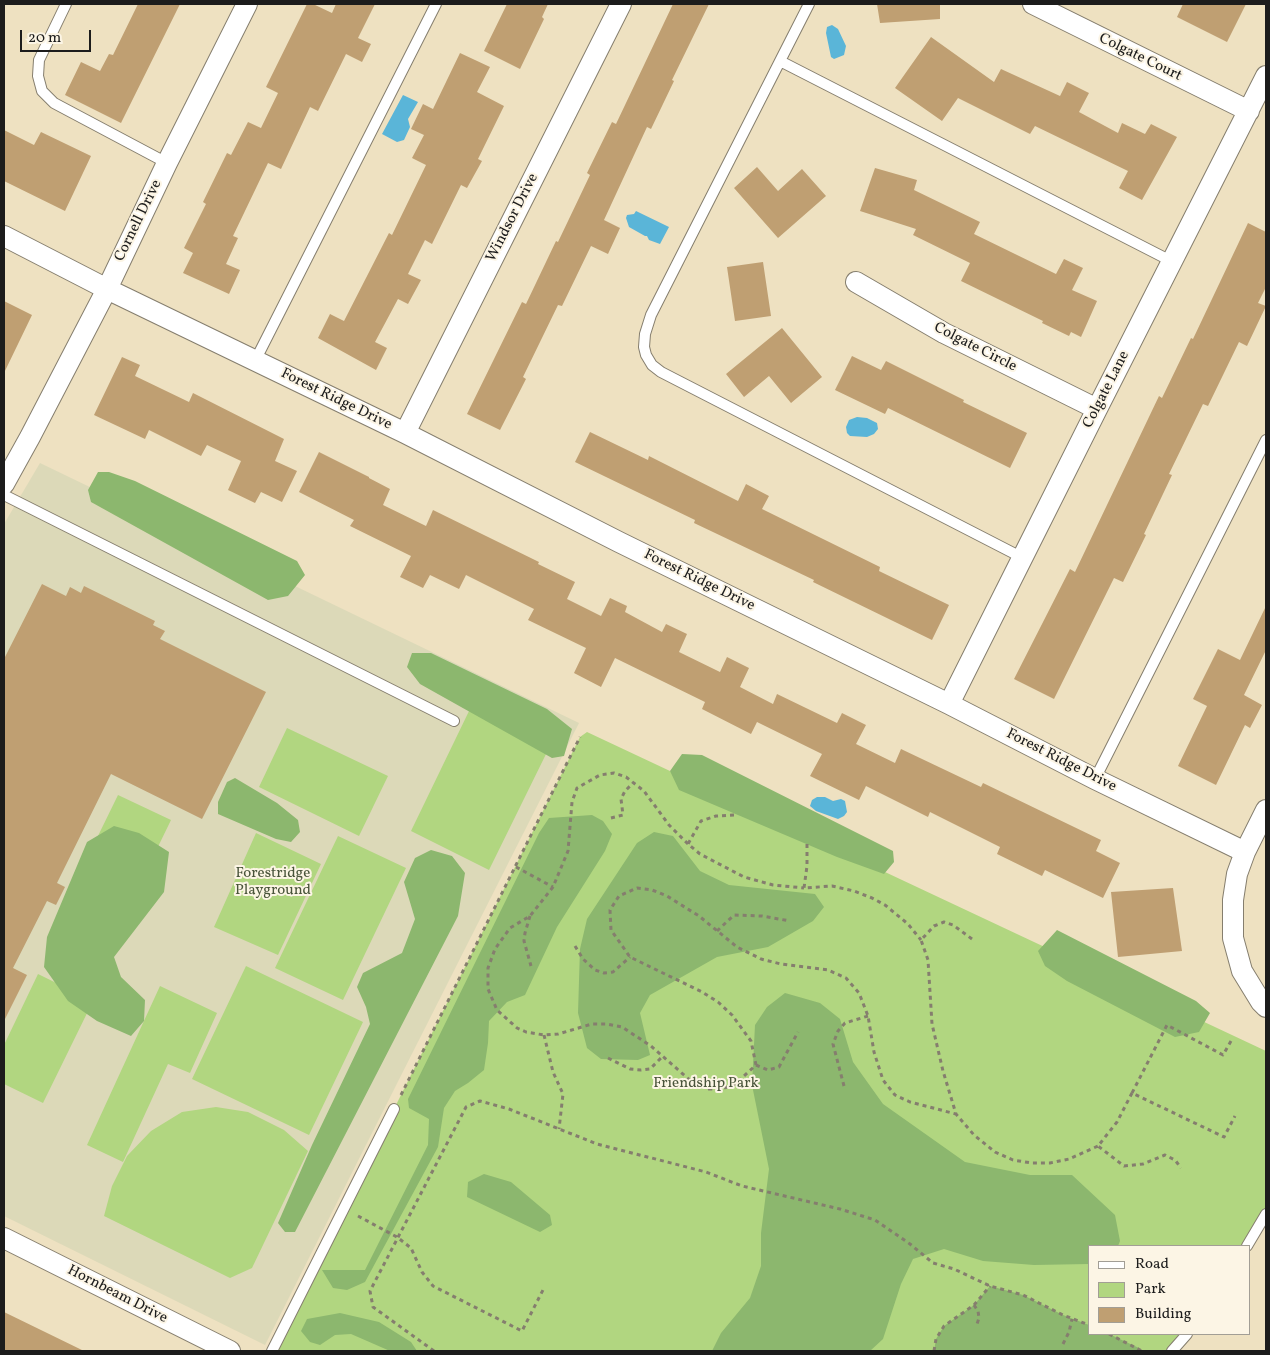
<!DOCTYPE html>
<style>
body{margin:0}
#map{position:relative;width:1270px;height:1355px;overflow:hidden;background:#eee1c1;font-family:Vollkorn,serif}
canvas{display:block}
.frame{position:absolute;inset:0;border:5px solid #1c1c1c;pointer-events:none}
.legend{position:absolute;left:1088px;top:1245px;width:162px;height:90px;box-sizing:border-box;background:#fcf5e5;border:1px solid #a29e95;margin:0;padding:6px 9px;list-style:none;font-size:15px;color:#1c1c1c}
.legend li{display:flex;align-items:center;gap:10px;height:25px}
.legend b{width:25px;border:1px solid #a29e95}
.scale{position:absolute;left:20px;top:30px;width:71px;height:22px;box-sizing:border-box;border:2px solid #1c1c1c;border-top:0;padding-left:6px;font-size:15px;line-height:18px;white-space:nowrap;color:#1c1c1c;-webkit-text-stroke:4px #fcf5e5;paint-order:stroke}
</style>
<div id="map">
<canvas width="1270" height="1355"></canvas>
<div class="frame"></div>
<ul class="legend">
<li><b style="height:6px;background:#fff"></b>Road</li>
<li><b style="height:14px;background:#b1d680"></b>Park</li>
<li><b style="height:14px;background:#bf9f72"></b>Building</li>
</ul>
<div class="scale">20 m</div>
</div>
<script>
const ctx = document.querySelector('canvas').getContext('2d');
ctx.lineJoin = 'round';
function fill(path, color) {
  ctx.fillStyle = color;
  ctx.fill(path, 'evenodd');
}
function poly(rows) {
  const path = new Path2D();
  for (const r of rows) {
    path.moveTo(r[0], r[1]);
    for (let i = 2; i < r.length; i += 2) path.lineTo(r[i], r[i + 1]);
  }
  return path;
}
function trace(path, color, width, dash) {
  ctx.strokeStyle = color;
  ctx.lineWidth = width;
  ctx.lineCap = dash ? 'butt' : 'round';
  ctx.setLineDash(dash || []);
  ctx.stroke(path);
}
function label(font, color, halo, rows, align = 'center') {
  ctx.font = font + ' Vollkorn,serif';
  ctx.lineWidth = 4;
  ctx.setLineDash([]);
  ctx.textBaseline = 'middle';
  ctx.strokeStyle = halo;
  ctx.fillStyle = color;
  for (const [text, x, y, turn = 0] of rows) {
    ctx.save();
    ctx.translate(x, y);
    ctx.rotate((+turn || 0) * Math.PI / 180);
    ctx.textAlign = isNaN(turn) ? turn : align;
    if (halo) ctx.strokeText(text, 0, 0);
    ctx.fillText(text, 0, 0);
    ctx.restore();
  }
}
const built = poly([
 [40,463,579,723,265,1345,4,1216,4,524]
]);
const green = poly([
 [470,709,549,748,489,870,411,831],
 [287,728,388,776,359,836,259,787],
 [587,732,1266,1051,1266,1214,1247,1246,1089,1246,1089,1334,1187,1334,1172,1351,277,1351,344,1209,580,737],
 [118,795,171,820,104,958,51,932],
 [256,833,321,864,278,955,214,927],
 [338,836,406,868,343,1000,275,968],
 [246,966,363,1022,309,1135,192,1079],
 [38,974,93,1001,43,1103,4,1084,4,1045],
 [160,986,217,1013,190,1073,168,1064,123,1162,87,1145],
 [216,1107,248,1112,284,1130,308,1151,252,1268,230,1278,104,1216,112,1186,127,1156,151,1131,182,1112]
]);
const forest = poly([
 [98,472,109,472,135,481,297,561,305,575,288,596,268,600,91,502,88,490],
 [412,653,431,653,547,709,572,729,564,756,552,758,420,684,407,667],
 [682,754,702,755,893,851,894,862,884,874,837,857,679,790,670,771],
 [235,778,277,803,298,820,300,832,291,842,276,839,218,814,218,802,227,782],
 [592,815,603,821,612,834,605,851,557,927,525,995,507,1002,489,1021,488,1043,484,1070,468,1083,455,1091,444,1108,438,1147,365,1282,347,1290,333,1288,322,1270,365,1270,428,1145,429,1119,409,1108,408,1099,539,833,549,818],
 [114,826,139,833,169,852,164,892,114,957,121,977,145,1000,144,1021,131,1036,97,1021,68,1001,44,967,47,937,87,842],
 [654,832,673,836,700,871,729,885,815,894,824,907,813,921,768,947,717,957,650,995,640,1013,650,1055,638,1060,601,1059,587,1048,578,1013,580,949,587,919,637,843],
 [431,850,452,856,465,873,458,916,295,1232,285,1232,278,1223,312,1145,370,1024,366,1007,357,987,363,973,402,953,415,919,404,882,415,858],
 [1057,930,1196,1001,1210,1013,1199,1032,1175,1037,1067,981,1045,966,1038,951],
 [785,993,820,1003,840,1019,853,1062,883,1104,965,1162,1030,1175,1072,1175,1115,1215,1120,1241,1118,1246,1089,1246,1089,1264,1034,1265,983,1261,944,1249,913,1259,901,1284,883,1339,870,1351,712,1351,721,1333,750,1298,761,1266,761,1233,769,1169,752,1085,755,1025,767,1007],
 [484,1174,511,1182,550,1215,552,1225,540,1232,467,1197,468,1182],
 [990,1286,1023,1295,1063,1315,1089,1325,1089,1334,1109,1334,1139,1348,1136,1351,934,1351,936,1339,944,1326,974,1305],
 [340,1313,379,1322,411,1342,417,1351,390,1351,351,1334,335,1335,320,1345,310,1342,301,1331,307,1319]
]);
const water = poly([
 [832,25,838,29,846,46,844,55,834,59,831,57,826,33,827,27],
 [403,95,418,102,408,119,410,127,404,140,397,142,382,134],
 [636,211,669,227,660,244,649,240,647,236,645,236,629,227,626,218,627,215,634,214],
 [857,417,867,418,877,423,878,429,874,434,867,437,850,436,847,433,846,427,849,420],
 [817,797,825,797,833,801,841,799,845,801,847,812,844,816,838,819,816,811,810,806,812,800]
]);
const building = poly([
 [138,4,180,4,121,123,65,95,81,62,100,71,109,54,113,55],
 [307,4,313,4,332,13,336,4,375,4,358,38,371,44,362,62,346,54,318,111,310,107,281,169,268,163,233,236,238,238,226,264,240,270,229,294,183,273,193,253,184,248,206,204,203,202,227,153,231,155,248,122,261,128,278,93,266,87],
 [507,4,548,4,542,17,544,19,520,69,484,51],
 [673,4,709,4,672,80,674,81,651,129,647,127,604,220,620,228,608,254,591,246,562,306,558,305,523,377,526,379,500,430,467,414,522,302,526,304,556,241,558,242,590,175,587,173,612,122,616,124],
 [877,4,940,4,940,19,880,23],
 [1183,4,1246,4,1227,42,1177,17],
 [931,37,994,82,1001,69,1060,96,1067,82,1089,93,1079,112,1118,133,1122,123,1145,134,1151,124,1177,137,1142,200,1119,188,1128,171,1035,126,1030,134,958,98,942,121,895,88],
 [460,53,490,67,477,92,504,106,478,159,482,161,467,188,461,185,432,244,425,240,408,274,421,280,408,304,398,299,375,342,387,348,376,370,318,338,330,314,344,321,389,233,392,235,426,165,412,158,424,135,411,129,423,104,433,109],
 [4,130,34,145,41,132,91,156,65,211,4,181],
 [757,167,778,191,802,169,826,196,778,238,734,188],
 [875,168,917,180,914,190,980,222,974,234,1056,274,1064,259,1083,268,1072,290,1097,301,1081,337,1071,332,1069,336,1042,323,1043,321,961,281,970,263,913,235,916,229,860,211],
 [1248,223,1266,232,1266,287,1258,303,1266,306,1247,346,1239,342,1208,406,1203,404,1169,474,1172,475,1144,534,1146,535,1123,582,1114,578,1054,699,1014,679,1070,569,1075,572,1159,396,1162,398,1191,338,1193,339],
 [763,262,771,316,735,321,727,267],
 [4,301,32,315,4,373],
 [782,328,822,377,791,403,769,376,744,397,726,374],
 [852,356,881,370,886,361,964,400,963,402,1027,433,1010,468,888,408,885,414,835,390],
 [122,357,140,365,135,376,189,402,193,393,284,439,275,461,297,471,282,502,261,492,255,503,228,490,241,461,207,445,201,456,149,430,145,439,94,415],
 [590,432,648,460,649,456,738,501,746,484,769,496,762,509,880,567,879,571,949,605,932,640,813,582,814,580,694,523,695,520,575,462],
 [319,452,369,477,369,478,390,489,383,505,426,526,433,510,539,562,538,564,575,582,567,599,601,616,610,598,627,606,625,612,662,632,666,624,687,634,679,652,720,672,727,657,749,668,740,687,773,704,777,694,837,723,842,713,866,725,856,744,895,763,901,749,981,787,983,783,1101,840,1096,851,1120,863,1103,898,1045,870,1042,876,997,854,1000,847,930,812,928,817,866,786,859,800,810,776,822,754,757,722,751,734,702,709,705,702,615,658,601,687,574,673,586,648,528,620,534,609,466,575,459,589,430,575,423,588,400,577,411,556,350,526,354,520,299,492],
 [42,584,66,596,70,587,81,593,84,586,155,621,153,625,165,631,160,639,266,692,202,819,111,774,57,883,65,887,56,905,47,901,13,968,27,975,4,1021,4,659],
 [1266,606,1266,650,1244,695,1262,705,1250,728,1245,725,1216,785,1178,766,1207,706,1193,699,1218,649,1240,660],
 [1173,888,1182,951,1118,957,1111,892],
 [4,1312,84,1351,4,1351]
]);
const path = poly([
 [734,815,716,816,701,821,688,844,700,854,744,877,773,885,804,888],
 [611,818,623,815,621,799,625,791,634,782],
 [688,844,669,825,644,791,626,777,614,773,600,775,577,788,572,802,568,851,553,887,530,916,510,928,495,949,488,968,488,989,497,1010,517,1028,526,1032,544,1035,558,1034,592,1024,607,1024,622,1027,651,1046,692,1082,709,1089,721,1089,734,1085,756,1065,751,1041,732,1015,718,1002,702,992,630,957,611,930,610,910,619,896,637,888,652,890,667,896,699,916,737,947,761,959,781,964,828,970,846,978,859,993,868,1016,874,1052,883,1080,895,1095,910,1102,956,1114],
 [807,844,807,866,804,888,832,886,854,891,872,898,885,905,908,924,921,940],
 [516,867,553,887],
 [530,916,525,933,524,941,531,966],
 [717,931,734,915,762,916,790,921],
 [972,939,953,925,944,922,934,926,921,940,928,960,932,1024,943,1071,956,1114,974,1135,995,1152,1013,1160,1032,1163,1050,1163,1069,1159,1098,1146],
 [575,946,583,959,595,970,604,973,613,972,630,957],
 [544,1035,553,1072,563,1094,559,1129],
 [1231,1041,1223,1055,1167,1025,1132,1093,1224,1137,1235,1116],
 [608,1058,630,1069,641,1070,650,1069,663,1056],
 [756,1065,768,1070,779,1067,798,1032],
 [844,1086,833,1044,838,1031,845,1023,868,1016],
 [1132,1093,1117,1122,1098,1146,1124,1166,1143,1164,1165,1155,1175,1160,1181,1168],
 [401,1095,580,737],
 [358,1216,397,1237,411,1248,422,1272,433,1286,522,1331,544,1288],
 [974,1305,978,1311,979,1318,977,1324],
 [1109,1334,1142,1351],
 [1063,1344,1069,1332,1072,1319],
 [434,1351,373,1307,370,1291,466,1107,480,1101,509,1109,597,1144,706,1172,742,1186,840,1209,875,1220,910,1244,933,1263,954,1269,990,1286,1023,1295,1063,1315,1089,1325],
 [934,1351,936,1339,944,1326,974,1305,990,1286]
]);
const lane = poly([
 [66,4,39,60,38,76,42,91,54,103,167,163],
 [780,61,809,4],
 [255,361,436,4],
 [4,495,454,721],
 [1023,558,661,372,652,365,646,355,644,347,645,334,651,315,780,61,1173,262],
 [1095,779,1266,440],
 [1247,1246,1266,1214],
 [272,1351,394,1109],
 [1172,1351,1187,1334]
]);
const street = poly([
 [1033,4,1249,111],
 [4,236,107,289,405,433,619,542,949,704,1095,779,1245,852],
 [856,282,944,333,1097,409],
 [405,433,621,4],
 [4,484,30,437,107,289,167,163,247,4],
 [949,704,1097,409,1266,76],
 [1266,810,1245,852,1237,874,1233,900,1233,938,1242,971,1261,1002,1266,1007],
 [4,1238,230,1351]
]);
const streetNames = [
 ["Colgate Court",1140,58,26],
 ["Windsor Drive",513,218,-63],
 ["Cornell Drive",139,221,-64],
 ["Colgate Circle",975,348,27],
 ["Colgate Lane",1107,390,-63],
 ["Forest Ridge Drive",336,400,26],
 ["Forest Ridge Drive",699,581,26],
 ["Forest Ridge Drive",1061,761,27],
 ["Hornbeam Drive",117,1295,27]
];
const parkNames = [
 ["Forestridge",273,874],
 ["Playground",273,891],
 ["Friendship Park",706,1084]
];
fill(built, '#dcd9b8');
fill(green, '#b1d680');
fill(forest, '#8cb76e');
fill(water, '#5ab5d8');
fill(building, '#bf9f72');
trace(lane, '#857e6e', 12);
trace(street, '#857e6e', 22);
trace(path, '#857e6e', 3, [4, 4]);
trace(lane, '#fff', 10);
trace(street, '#fff', 20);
label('15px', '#1c1c1c', '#fcf5e5', streetNames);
label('15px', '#49543a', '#fcf5e5', parkNames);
</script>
